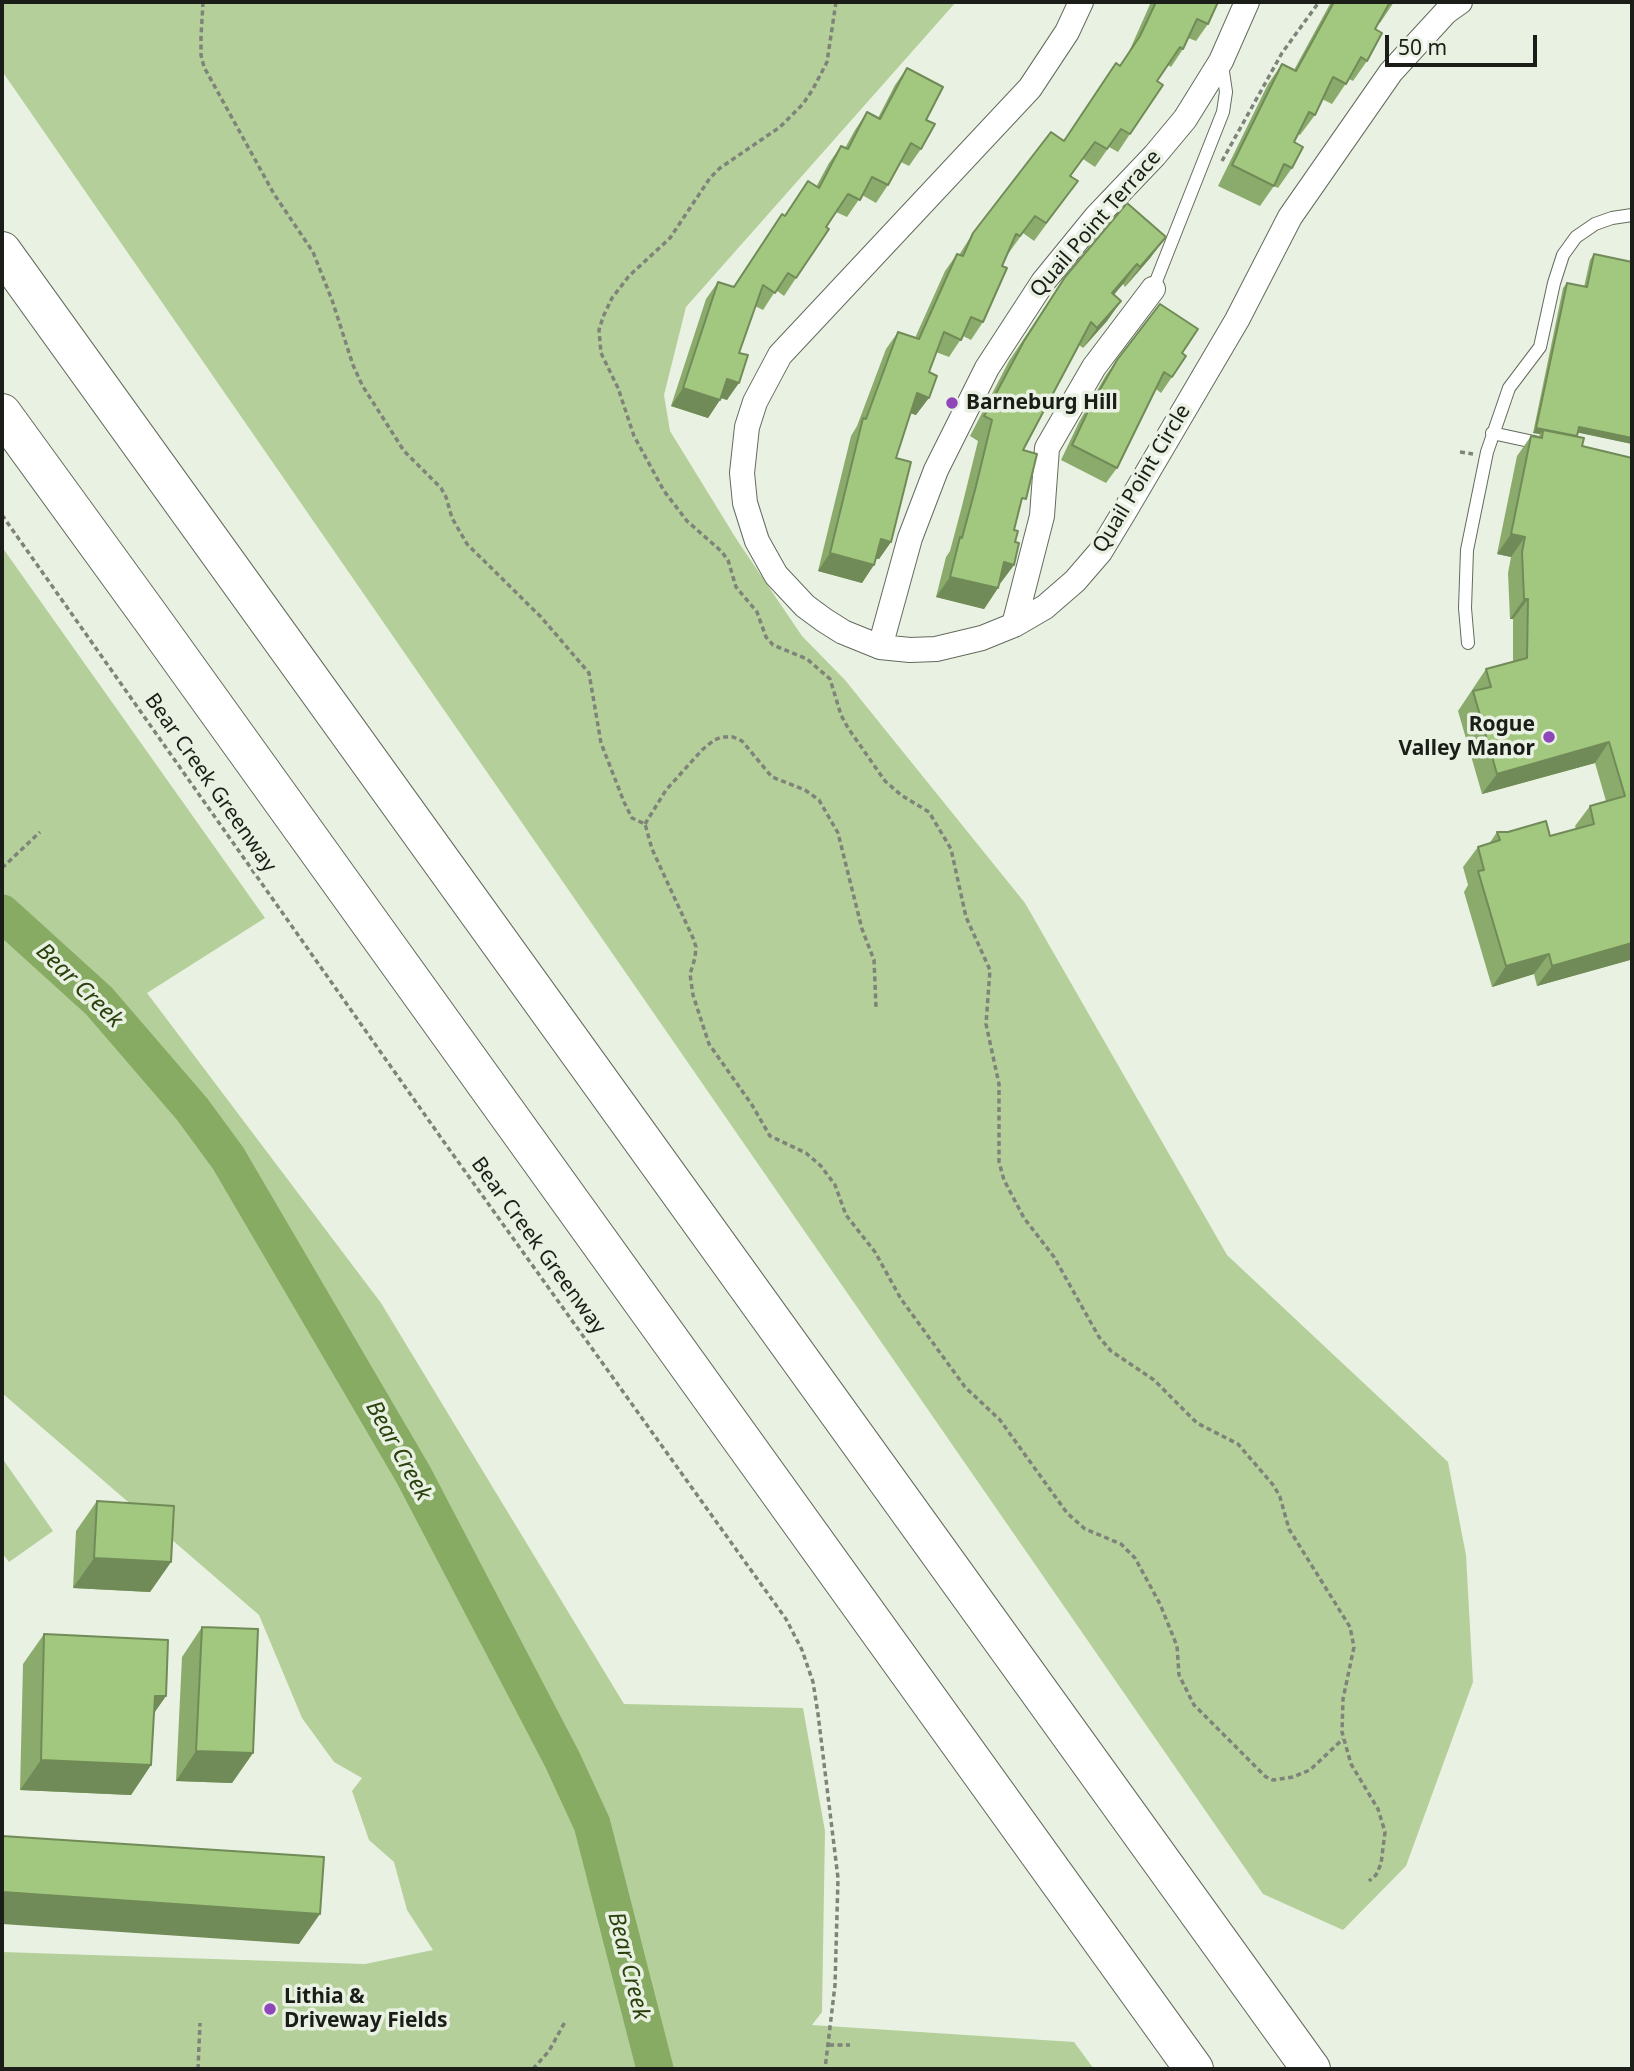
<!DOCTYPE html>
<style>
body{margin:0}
#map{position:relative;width:1634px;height:2071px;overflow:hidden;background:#e9f2e2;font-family:"Noto Sans",sans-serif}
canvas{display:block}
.frame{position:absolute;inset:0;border:4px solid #1b1e18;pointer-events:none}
.scale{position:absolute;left:1385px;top:35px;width:152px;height:32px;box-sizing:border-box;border:4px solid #1b1e18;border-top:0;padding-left:9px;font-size:21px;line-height:24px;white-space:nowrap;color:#1b1e18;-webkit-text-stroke:5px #e9f2e2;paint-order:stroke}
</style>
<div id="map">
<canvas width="1634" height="2071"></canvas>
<div class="frame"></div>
<div class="scale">50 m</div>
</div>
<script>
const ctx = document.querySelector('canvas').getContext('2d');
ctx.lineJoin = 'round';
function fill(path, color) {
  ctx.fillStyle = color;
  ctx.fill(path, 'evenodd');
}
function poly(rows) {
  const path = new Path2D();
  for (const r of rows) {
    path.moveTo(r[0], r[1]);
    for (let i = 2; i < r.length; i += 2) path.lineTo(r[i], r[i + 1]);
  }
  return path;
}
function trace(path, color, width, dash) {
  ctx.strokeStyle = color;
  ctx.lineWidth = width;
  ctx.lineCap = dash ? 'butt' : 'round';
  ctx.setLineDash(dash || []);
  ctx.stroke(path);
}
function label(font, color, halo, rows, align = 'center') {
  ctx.font = font + ' "Noto Sans",sans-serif';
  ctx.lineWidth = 7;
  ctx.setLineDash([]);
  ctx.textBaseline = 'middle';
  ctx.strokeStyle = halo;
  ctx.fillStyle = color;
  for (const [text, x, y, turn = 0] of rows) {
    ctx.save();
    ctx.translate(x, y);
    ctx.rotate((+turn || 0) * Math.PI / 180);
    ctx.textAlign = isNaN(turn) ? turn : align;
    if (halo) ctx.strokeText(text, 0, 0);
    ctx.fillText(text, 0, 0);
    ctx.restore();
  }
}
const green = poly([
 [2,2,956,2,686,307,664,395,670,431,737,540,802,636,845,680,1025,903,1227,1255,1448,1462,1466,1555,1473,1682,1406,1866,1343,1930,1263,1894,2,71],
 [2,547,265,918,147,993,381,1303,624,1704,803,1708,825,1831,822,2012,812,2025,1074,2042,1094,2069,2,2069,2,1952,365,1964,433,1950,407,1910,394,1862,369,1840,352,1791,362,1778,334,1762,302,1718,259,1615,2,1393],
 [2,1458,53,1531,9,1562,2,1553]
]);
const stream = poly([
 [2,918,5,915]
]);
const river = poly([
 [2,913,99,1001,192,1109,228,1158,413,1474,562,1759,592,1824,655,2069]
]);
const path = poly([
 [203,2,201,37,201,55,204,67,274,194,313,252,332,300,353,365,362,385,404,451,441,488,446,497,452,518,467,544,541,617,589,673,601,743,624,802,632,818,645,824,652,849,693,938,696,947,695,958,690,974,693,995,709,1044,752,1105,770,1136,806,1153,821,1166,835,1185,846,1215,875,1252,901,1299,965,1387,1000,1420,1067,1513,1085,1529,1121,1544,1135,1558,1160,1604,1177,1646,1179,1675,1194,1705,1266,1777,1273,1780,1293,1777,1310,1770,1343,1739],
 [836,2,827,62,813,89,803,104,780,127,720,168,710,178,670,238,629,276,612,298,603,317,599,330,601,353,618,388,634,436,664,491,687,521,721,551,728,560,736,587,757,612,766,637,773,645,807,659,830,679,841,715,848,728,885,781,901,795,929,812,951,849,966,917,990,970,986,1024,999,1084,999,1162,1004,1180,1024,1218,1054,1257,1099,1337,1111,1351,1154,1380,1197,1423,1238,1444,1274,1486,1280,1497,1289,1529,1350,1627,1354,1647,1343,1699,1342,1732,1351,1764,1378,1809,1385,1832,1381,1864,1376,1875,1369,1881],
 [1222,161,1282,53,1319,2],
 [1460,452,1473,454],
 [2,515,444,1142,786,1619,802,1650,813,1682,818,1714,838,1878,835,1985,825,2069],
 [645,824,666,790,702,750,714,740,722,737,733,737,742,741,772,777,805,790,819,800,838,833,862,929,874,960,876,1007],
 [2,868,40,832],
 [829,2045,850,2045],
 [198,2069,200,2023],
 [533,2069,549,2051,566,2020]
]);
const lane = poly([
 [1153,289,1223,112,1226,92,1222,65],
 [1492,433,1543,444],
 [1468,643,1465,608,1467,550,1487,452,1509,388,1540,347,1554,283,1563,255,1576,237,1595,224,1612,218,1632,215]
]);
const street = poly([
 [1081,2,1067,32,1030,88,780,355,755,402,747,427,742,473,745,503,757,541,776,575,805,606,824,620,843,632,880,647,910,650,936,649,982,638,1014,625,1045,607,1075,581,1100,552,1126,509,1237,320,1290,217,1391,72,1446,12,1460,2],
 [1014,625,1042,516,1047,448,1094,367,1153,289],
 [880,647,910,538,936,470,987,368,1043,282,1096,217,1155,155,1185,119,1221,61,1247,2]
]);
const highway = poly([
 [2,251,1311,2069],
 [2,413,151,618,1194,2069]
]);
const wall = poly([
 [1151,2,1218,2,1208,24,1196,41,1188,38,1183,49,1171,67,1168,65,1157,81,1130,134,1118,152,1109,147,1095,167,1083,159,1071,176,1065,199,1034,241,1023,233,1008,254,1002,266,983,322,971,340,963,336,949,357,936,352,929,372,916,415,910,413,896,458,891,542,879,559,876,559,862,583,818,571,851,436,857,426,886,349,898,332,915,338,945,271,957,254,959,255,973,233,1064,141,1116,63,1120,66,1128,54],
 [1331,2,1394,2,1380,23,1379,22,1375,29,1367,61,1353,81,1349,79,1332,104,1322,99,1315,115,1300,135,1298,134,1294,142,1292,168,1278,188,1274,186,1260,206,1218,186,1268,84,1282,64,1294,70],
 [907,68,926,120,921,149,909,166,901,162,888,185,876,203,862,195,847,217,836,212,796,278,784,296,776,290,763,310,755,306,739,353,727,400,721,398,708,418,671,406,706,299,718,282,733,287,782,214,784,216,808,181,816,187,829,163,841,146,845,148,855,130,867,112,878,118,895,85],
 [1594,254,1632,262,1632,444,1577,432,1576,437,1582,446,1632,458,1632,967,1630,960,1537,986,1534,974,1492,987,1464,892,1468,885,1463,867,1478,847,1489,844,1497,832,1550,836,1576,829,1575,826,1590,806,1606,801,1595,763,1482,794,1458,711,1486,669,1513,662,1513,619,1510,619,1508,573,1511,557,1497,554,1517,456,1531,436,1538,437,1540,434,1533,433,1563,288,1567,283,1584,287,1590,260],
 [1151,257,1125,287,1123,284,1114,295,1121,301,1107,321,1083,348,1079,345,1023,450,1020,508,1014,530,1015,542,1014,565,999,585,998,588,984,609,936,597,946,557,950,551,962,506,978,441,970,436,1009,361,1065,277],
 [1182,353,1172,377,1161,393,1156,389,1117,468,1106,483,1061,460,1079,422,1106,375,1117,360],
 [97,1501,171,1562,150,1592,73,1588,76,1531],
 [202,1627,253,1753,232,1783,176,1781,182,1657],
 [44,1634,166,1696,154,1713,151,1765,131,1795,20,1790,23,1664]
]);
const shadedWall = poly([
 [1166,237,1151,257,1125,287,1140,267],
 [1137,264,1123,284,1097,313,1112,293],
 [1121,301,1107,321,1083,348,1097,328],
 [727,379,739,383,727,400,715,396],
 [683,388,720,400,708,418,671,406],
 [917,393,929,398,916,415,904,411],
 [1579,427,1632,438,1632,444,1575,432],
 [1536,428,1577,436,1543,430,1540,434,1533,433],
 [1511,534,1525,537,1511,557,1497,554],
 [881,539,891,542,879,559,869,557],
 [830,553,874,565,862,583,818,571],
 [1004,562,1014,565,999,585,990,583],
 [950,577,998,588,984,609,936,597],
 [1524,599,1528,599,1513,619,1510,619],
 [1609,742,1595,763,1482,794,1497,774],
 [1632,943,1632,957,1630,960,1537,986,1552,966],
 [1549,954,1534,974,1492,987,1506,966],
 [94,1558,171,1562,150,1592,73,1588],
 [155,1696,166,1696,145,1726],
 [196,1751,253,1753,232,1783,176,1781],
 [41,1760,151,1765,131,1795,20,1790],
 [2,1892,320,1914,299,1944,2,1924]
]);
const building = poly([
 [1156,2,1218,2,1208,24,1197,19,1183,49,1180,47,1157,81,1163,85,1130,134,1121,129,1107,149,1095,142,1070,176,1078,181,1046,223,1035,216,1020,236,1016,234,1002,266,1007,268,983,322,971,317,961,340,944,332,929,372,937,376,929,398,917,393,896,458,911,462,891,542,881,539,874,565,830,553,863,418,866,419,898,332,919,339,957,254,963,256,973,233,1051,132,1064,141,1116,63,1120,66,1140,36,1156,2],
 [1334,2,1390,2,1375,29,1382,33,1367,61,1361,57,1346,84,1333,77,1315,115,1309,112,1294,142,1303,147,1292,168,1284,164,1274,186,1232,165,1282,64,1296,71,1334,2],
 [907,68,943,87,926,120,935,124,921,149,911,143,888,185,872,177,860,200,848,194,826,227,829,229,796,278,788,273,775,293,763,285,739,353,748,355,739,383,727,379,720,400,683,388,718,282,734,287,782,214,785,216,808,181,819,188,841,146,848,149,867,112,880,119,907,68],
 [1127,203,1166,237,1140,267,1137,264,1112,293,1121,301,1097,328,1091,322,1023,450,1037,454,1026,499,1022,498,1014,530,1018,531,1015,542,1019,543,1014,565,1004,562,998,588,950,577,960,537,962,538,976,486,992,420,984,416,1024,341,1065,277,1127,203],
 [1594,254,1632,262,1632,438,1579,427,1577,436,1536,428,1567,283,1587,287,1594,254],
 [1160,304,1198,329,1182,353,1186,356,1172,377,1164,372,1117,468,1072,445,1090,407,1117,360,1160,304],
 [1543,430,1584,438,1582,446,1632,458,1632,943,1552,966,1549,954,1506,966,1478,871,1484,870,1478,847,1500,840,1497,832,1508,832,1546,821,1550,836,1594,824,1590,806,1625,796,1609,742,1497,774,1473,691,1491,687,1486,669,1527,658,1528,599,1524,599,1522,552,1525,537,1511,534,1531,436,1542,438,1543,430],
 [97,1501,174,1506,171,1562,94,1558,97,1501],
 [202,1627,258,1629,253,1753,196,1751,202,1627],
 [44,1634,168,1640,166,1696,155,1696,151,1765,41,1760,44,1634],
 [2,1836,324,1857,320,1914,2,1892,2,1836]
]);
const markers = [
 [952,403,7,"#8e46b9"],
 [1549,737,7,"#8e46b9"],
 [270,2009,7,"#8e46b9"]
];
const streetNames = [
 ["Quail Point Terrace",1096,224,-49],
 ["Quail Point Circle",1142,479,-59],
 ["Bear Creek Greenway",210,783,55],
 ["Bear Creek Greenway",538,1246,54]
];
const poiNames = [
 ["Barneburg Hill",966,403],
 ["Rogue",1535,725,"right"],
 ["Valley Manor",1535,749,"right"],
 ["Lithia &",284,1997],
 ["Driveway Fields",284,2021]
];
const waterNames = [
 ["Bear Creek",79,986,44],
 ["Bear Creek",398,1451,61],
 ["Bear Creek",628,1966,76]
];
fill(green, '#b4cf9a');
trace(stream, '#87ab63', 6);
trace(river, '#87ab63', 37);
trace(lane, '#636b5d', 14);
trace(street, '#636b5d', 26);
trace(highway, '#636b5d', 40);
trace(path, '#7e8479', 3.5, [5, 3.5]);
trace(lane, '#fff', 12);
trace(street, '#fff', 24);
trace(highway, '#fff', 38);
fill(wall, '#8bab6c');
fill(shadedWall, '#718b58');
fill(building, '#a2c77e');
trace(building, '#718b58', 2);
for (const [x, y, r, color] of markers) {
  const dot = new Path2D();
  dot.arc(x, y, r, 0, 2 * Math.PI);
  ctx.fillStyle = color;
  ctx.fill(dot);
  trace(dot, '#e9f2e2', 2.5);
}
label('21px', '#1b1e18', '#e9f2e2', streetNames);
label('bold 21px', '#1b1e18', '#e9f2e2', poiNames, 'left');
label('italic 23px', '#2b420e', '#e9f2e2', waterNames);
</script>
